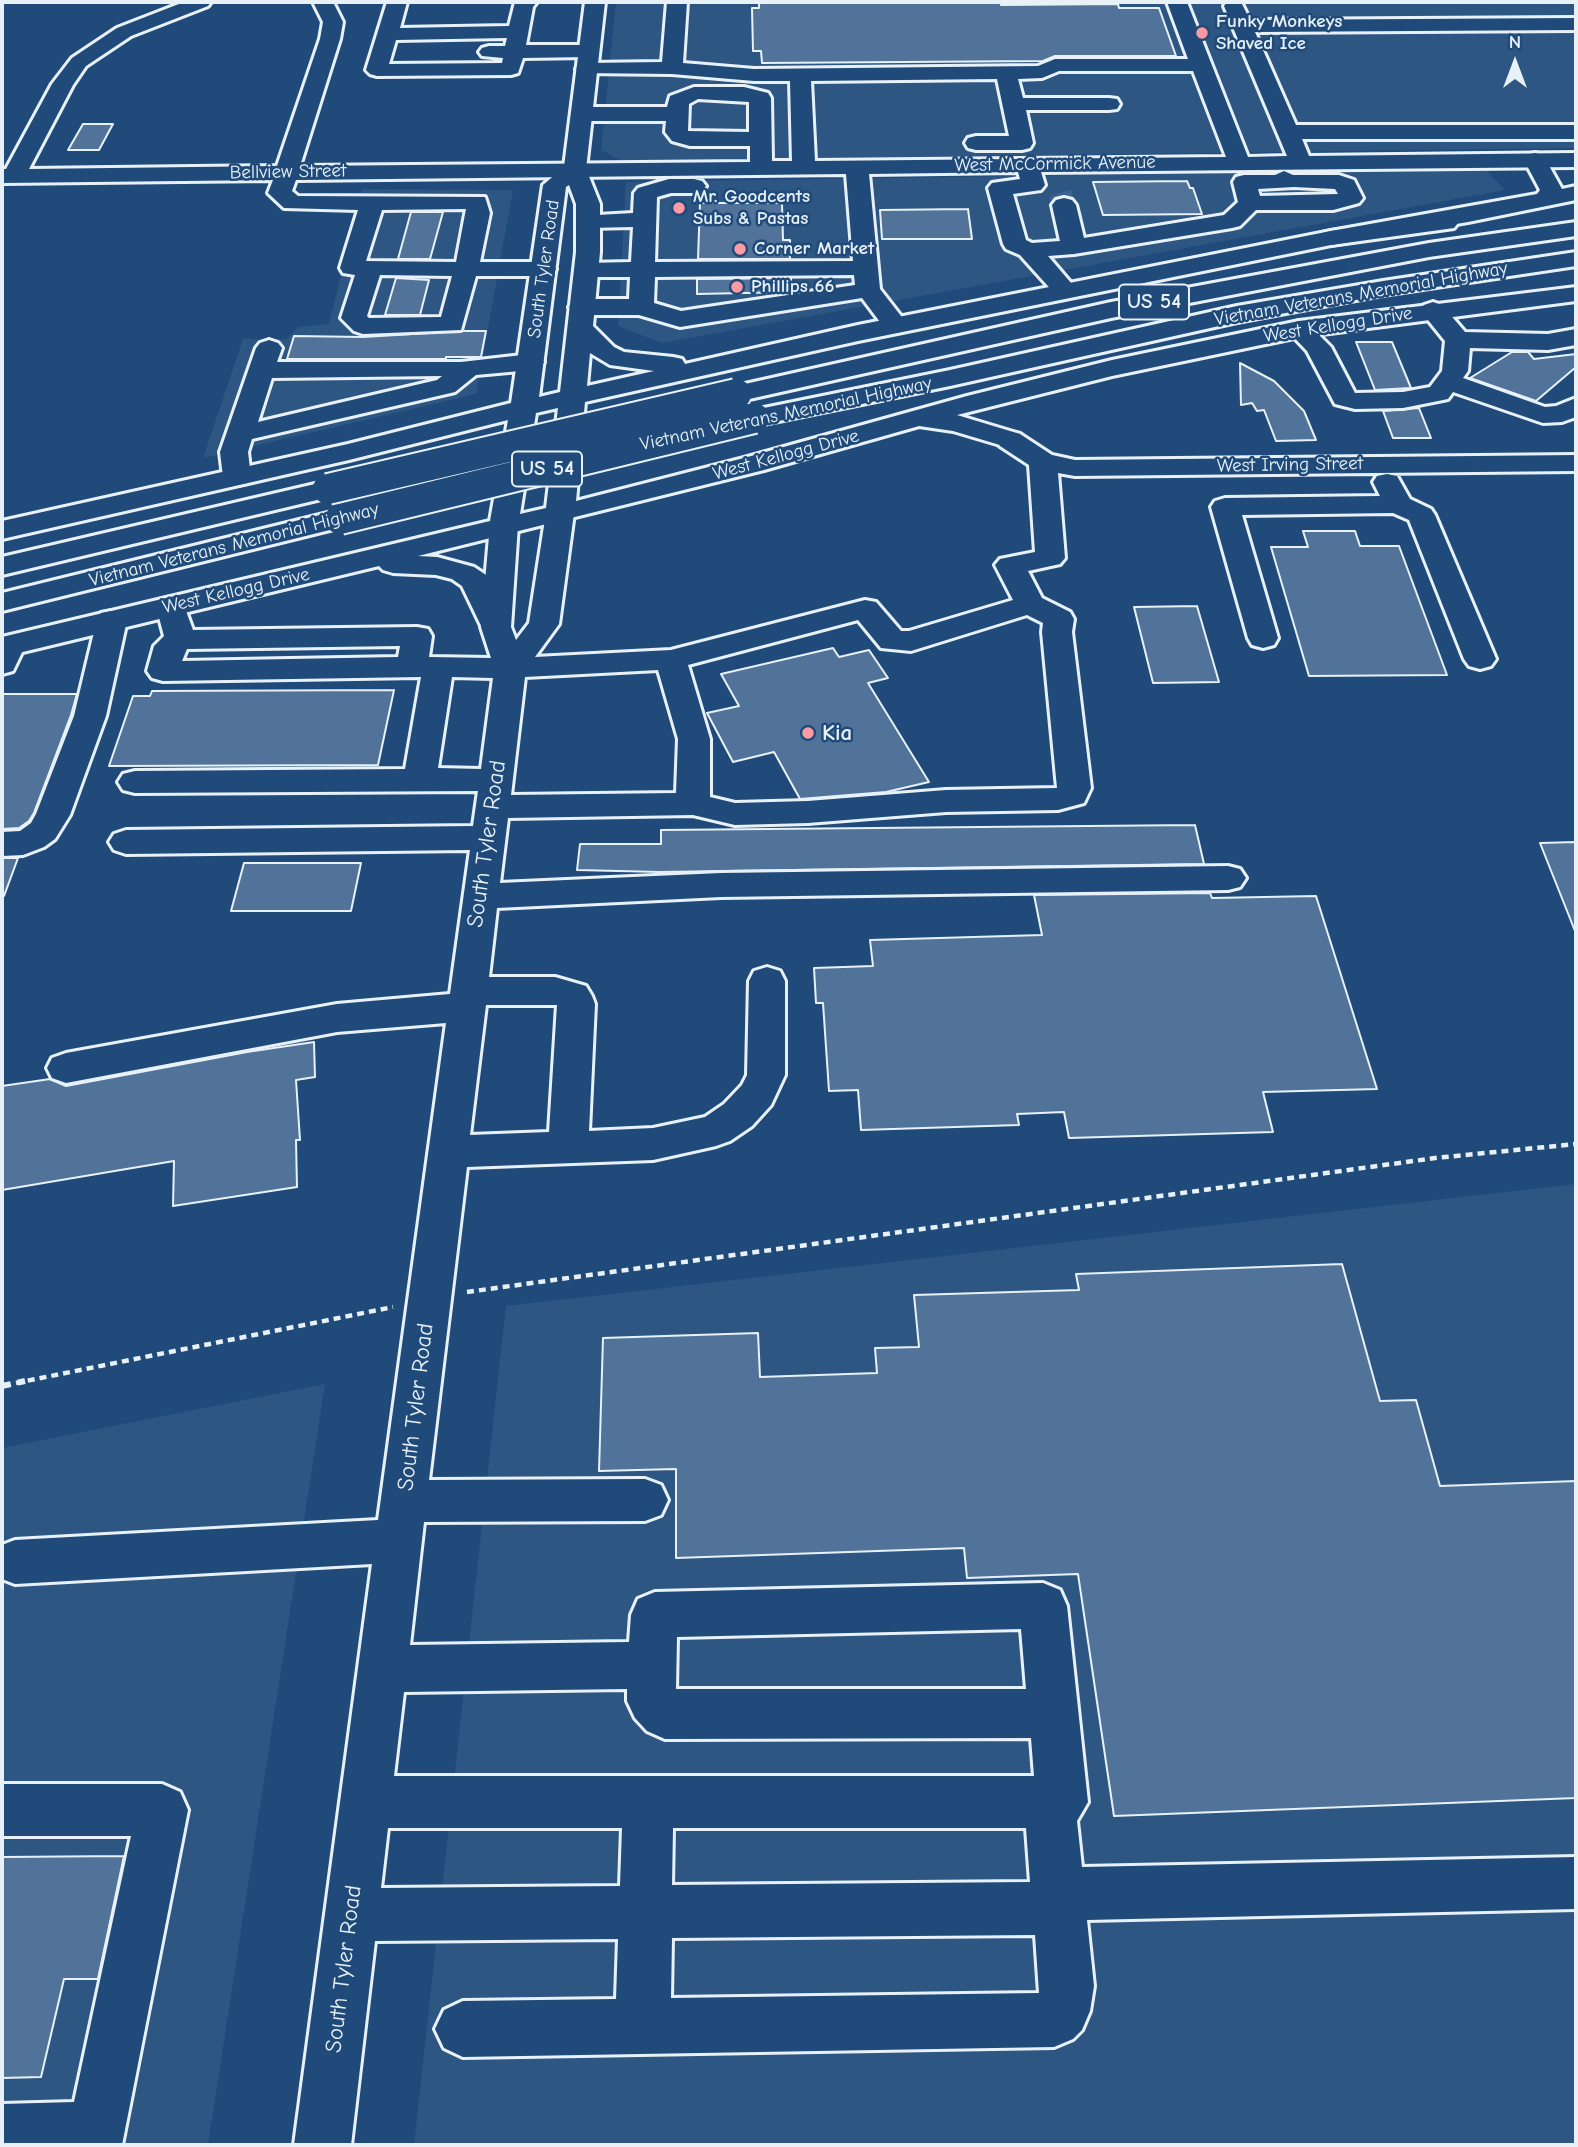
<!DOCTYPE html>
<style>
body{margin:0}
#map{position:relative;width:1578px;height:2147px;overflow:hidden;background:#1f4a7a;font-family:"Comic Neue",sans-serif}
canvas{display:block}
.frame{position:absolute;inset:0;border:4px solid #e8f1f8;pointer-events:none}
.north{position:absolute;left:1480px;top:28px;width:70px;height:70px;-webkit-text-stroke:5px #1f4a7a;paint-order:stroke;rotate:0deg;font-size:19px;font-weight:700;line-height:28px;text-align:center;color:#e8f1f8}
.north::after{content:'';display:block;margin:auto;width:24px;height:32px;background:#e8f1f8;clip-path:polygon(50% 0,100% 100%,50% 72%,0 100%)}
</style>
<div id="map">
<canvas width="1578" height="2147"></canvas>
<div class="frame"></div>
<div class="north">N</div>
</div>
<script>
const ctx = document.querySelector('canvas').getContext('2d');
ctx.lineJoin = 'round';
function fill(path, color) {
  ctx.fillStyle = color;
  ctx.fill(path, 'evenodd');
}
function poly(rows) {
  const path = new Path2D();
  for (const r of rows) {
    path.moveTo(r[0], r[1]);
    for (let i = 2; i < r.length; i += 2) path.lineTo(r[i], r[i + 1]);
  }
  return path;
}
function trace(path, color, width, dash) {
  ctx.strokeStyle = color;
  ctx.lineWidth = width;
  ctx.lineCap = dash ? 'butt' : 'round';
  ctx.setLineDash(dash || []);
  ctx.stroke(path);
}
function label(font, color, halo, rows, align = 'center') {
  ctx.font = font + ' "Comic Neue",sans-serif';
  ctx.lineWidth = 5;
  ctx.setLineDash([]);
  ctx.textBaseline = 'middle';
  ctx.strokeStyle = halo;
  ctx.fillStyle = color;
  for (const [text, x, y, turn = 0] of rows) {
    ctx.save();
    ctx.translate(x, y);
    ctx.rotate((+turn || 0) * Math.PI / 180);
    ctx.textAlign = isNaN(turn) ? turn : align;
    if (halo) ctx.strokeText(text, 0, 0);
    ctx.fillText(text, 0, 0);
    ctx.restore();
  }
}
const built = poly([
 [616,2,1576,2,1576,148,622,161,601,150],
 [1485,169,1505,190,662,343,618,326,626,182],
 [362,189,513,190,476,394,203,458,243,339,287,339,298,327,329,324],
 [1576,1184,1576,2145,414,2145,506,1306],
 [325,1384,208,2145,2,2145,2,1448]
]);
const building = poly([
 [759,2,1000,2,1001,5,1118,4,1119,8,1159,8,1176,56,1055,56,1043,61,762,63,761,51,753,51,752,8,759,8,759,2],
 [83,124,113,124,99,150,68,150,83,124],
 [1187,181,1190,188,1193,188,1202,214,1103,215,1093,182,1187,181],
 [700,203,782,203,783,240,790,240,790,259,698,259,700,203],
 [968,209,972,239,882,239,880,210,968,209],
 [411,212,443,212,430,259,398,259,411,212],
 [396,278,429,280,420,315,385,315,396,278],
 [791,278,791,292,697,294,697,279,791,278],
 [463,331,486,331,481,357,446,357,446,359,287,359,294,336,363,337,463,331],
 [1356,342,1392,342,1411,388,1375,390,1356,342],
 [1512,352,1528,352,1534,359,1576,354,1576,367,1536,401,1470,378,1512,352],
 [1240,363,1274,381,1304,411,1316,440,1276,441,1264,410,1257,411,1252,403,1241,405,1240,363],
 [1419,408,1431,438,1393,438,1383,411,1419,408],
 [1303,531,1355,531,1360,546,1399,546,1447,675,1309,676,1271,547,1308,547,1303,531],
 [1197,606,1219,682,1153,683,1134,607,1197,606],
 [833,648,839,657,869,650,888,678,868,683,929,782,886,792,800,799,774,752,733,762,707,713,739,706,721,674,833,648],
 [394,690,378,765,109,766,133,696,150,696,152,691,394,690],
 [2,694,77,694,71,715,34,813,29,821,19,828,2,829,2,694],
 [1195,825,1204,864,659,872,577,870,580,844,661,844,661,830,1195,825],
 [1576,842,1576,930,1575,931,1540,843,1576,842],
 [2,858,18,858,4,896,2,895,2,858],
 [244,863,361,863,351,911,231,911,244,863],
 [1210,893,1212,898,1316,896,1377,1089,1263,1092,1273,1132,1069,1138,1064,1112,1017,1114,1019,1125,861,1130,858,1090,829,1091,823,1003,816,1003,814,968,873,966,870,940,1042,935,1034,895,1210,893],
 [314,1042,315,1077,296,1080,300,1140,296,1140,297,1187,173,1206,174,1161,2,1190,2,1086,50,1079,66,1086,247,1052,314,1042],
 [1342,1264,1380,1401,1416,1400,1440,1486,1576,1481,1576,1798,1114,1816,1078,1574,967,1578,964,1548,676,1558,676,1469,599,1471,603,1338,758,1333,760,1377,877,1373,875,1348,919,1347,914,1295,1079,1290,1076,1274,1342,1264],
 [124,1856,98,1979,64,1979,41,2077,2,2078,2,1857,124,1856]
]);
const minorTunnel = poly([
 [1060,193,1064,205]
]);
const pathFar1 = poly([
 [467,1292,1435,1158,1576,1144],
 [16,1383,393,1307]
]);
const path = poly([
 [2,1386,25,1381]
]);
const minor = poly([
 [184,2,211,2,208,6,131,36,86,66,73,85,29,169,277,166,320,39,323,22,313,2,333,2,343,22,340,39,300,166,750,162,750,146,690,146,672,141,665,132,666,121,582,121,574,119,571,114,574,109,582,107,667,107,670,96,694,87,744,87,768,93,771,98,772,161,792,161,790,81,754,81,672,74,580,73,576,69,580,65,587,63,662,62,667,2,687,2,683,63,754,69,1038,66,1055,59,1188,59,1167,2,1187,2,1248,157,1287,156,1224,6,1227,2,1241,2,1250,20,1576,18,1576,30,1255,32,1296,125,1576,125,1576,139,1302,139,1309,156,1576,153,1576,167,1041,172,1045,185,1041,190,1013,194,1026,240,1032,243,1060,241,1052,205,1056,200,1064,198,1072,200,1076,205,1084,238,1224,215,1238,202,1233,182,1236,177,1244,175,1275,175,1284,171,1293,175,1339,175,1354,180,1363,198,1359,203,1333,210,1256,210,1240,226,1232,228,1074,254,1048,256,1077,290,1074,295,1065,297,1056,295,1020,255,1006,249,1003,244,988,188,992,183,1020,179,1018,172,869,174,880,289,908,325,904,330,895,333,886,330,862,298,680,327,639,315,582,315,573,312,569,307,573,302,582,299,629,299,630,277,586,277,577,275,574,270,577,265,586,263,631,262,633,227,588,228,580,226,576,221,580,216,633,213,634,193,638,188,669,179,694,179,702,181,706,186,702,191,694,193,671,193,657,197,655,262,853,261,846,174,296,180,292,191,298,196,485,197,490,213,480,262,544,262,553,264,556,269,553,274,544,276,476,276,461,330,363,334,354,331,341,318,355,275,343,273,340,268,358,210,284,208,268,193,273,180,2,183,2,169,6,169,52,84,72,58,117,28,184,2],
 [1059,71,1193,71,1226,157,815,161,811,81,997,79,1009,136,976,136,968,138,965,143,968,148,976,150,1022,150,1030,148,1033,143,1026,110,1109,110,1117,109,1120,104,1117,99,1109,98,1023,98,1018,79,1042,78,1059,71],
 [698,99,749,102,749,132,688,131,689,104,698,99],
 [1294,187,1335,189,1338,194,1260,196,1258,189,1294,187],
 [466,209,456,262,366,261,382,210,466,209],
 [380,275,452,276,441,317,369,318,367,316,380,275],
 [854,275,855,285,681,311,654,303,655,277,854,275],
 [387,2,407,2,400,28,509,26,515,2,537,2,533,7,526,45,589,45,596,47,599,51,596,55,589,57,523,58,518,73,511,75,377,76,370,74,366,70,387,2],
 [507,38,505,46,489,46,482,48,479,52,482,56,503,58,502,63,389,64,396,40,507,38],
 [1433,302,1442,305,1465,332,1548,334,1576,329,1576,345,1548,350,1470,348,1468,371,1463,378,1545,407,1556,406,1576,398,1576,417,1562,422,1543,423,1453,392,1448,399,1403,408,1355,409,1335,404,1307,351,1286,329,1290,324,1299,321,1308,324,1331,347,1355,393,1403,392,1430,387,1442,371,1445,341,1420,310,1424,305,1433,302],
 [269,340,278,343,282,348,277,362,461,362,531,354,540,356,544,362,540,368,531,370,476,375,455,392,252,439,248,452,251,477,247,483,237,485,227,483,223,477,220,452,256,348,260,343,269,340],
 [442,376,437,380,258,422,272,378,442,376],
 [1010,432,1020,434,1052,455,1075,460,1576,455,1576,471,1075,476,1058,473,1065,558,1060,564,1028,571,1042,598,1070,612,1074,619,1072,632,1091,788,1084,803,1058,810,946,812,808,823,735,825,693,815,508,818,500,883,721,873,1228,866,1240,869,1246,878,1240,887,1228,890,721,897,497,908,489,977,555,977,586,986,592,996,595,1004,589,1131,653,1128,705,1117,724,1104,742,1085,747,1075,749,981,754,971,767,967,780,971,785,981,785,1075,771,1105,752,1126,730,1141,716,1146,653,1160,467,1167,429,1480,645,1479,661,1485,668,1500,661,1515,645,1521,424,1522,410,1645,629,1642,631,1615,638,1599,655,1592,1043,1583,1060,1590,1067,1606,1088,1802,1077,1821,1082,1867,1576,1857,1576,1909,1087,1920,1094,1986,1090,2011,1082,2030,1073,2039,1054,2047,463,2057,444,2048,435,2029,444,2010,463,2001,616,1999,618,1939,375,1941,351,2145,294,2145,372,1564,15,1584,2,1579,2,1545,15,1540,378,1520,446,1023,337,1032,66,1083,52,1078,47,1068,52,1058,66,1053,337,1004,450,994,470,850,126,854,114,850,109,842,114,834,126,830,473,826,478,791,135,793,123,790,118,782,123,774,135,771,405,769,421,677,163,681,152,678,147,671,154,646,164,636,156,606,160,600,171,597,182,600,193,630,417,627,428,629,432,636,429,657,491,658,481,627,490,525,494,519,504,516,514,519,518,525,511,627,516,640,529,623,546,513,550,507,560,504,570,507,574,513,559,624,535,657,671,650,865,600,876,602,901,631,909,631,1013,600,995,565,1000,559,1035,552,1029,465,1000,446,996,440,1000,434,1010,432],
 [1027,615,1043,623,1042,632,1057,788,946,790,808,801,735,803,710,797,710,739,688,665,858,620,881,648,911,651,1027,615],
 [400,646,398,657,182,661,187,649,400,646],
 [658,670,678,739,676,793,511,795,525,677,658,670],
 [452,677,493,678,481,769,438,768,452,677],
 [486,1005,557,1005,549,1132,470,1135,486,1005],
 [1021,1629,1026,1689,676,1689,677,1637,1021,1629],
 [627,1689,627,1701,635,1718,647,1731,665,1739,1031,1738,1034,1776,394,1776,404,1692,627,1689],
 [388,1828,622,1828,620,1886,381,1888,388,1828],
 [673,1828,1026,1828,1030,1882,672,1885,673,1828],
 [1035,1935,1039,1993,671,1998,672,1938,1035,1935],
 [1387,474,1397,476,1410,499,1431,509,1435,515,1496,659,1491,666,1480,669,1469,666,1464,659,1409,520,1393,513,1242,515,1278,638,1274,645,1263,648,1252,645,1248,638,1211,507,1215,501,1225,498,1380,496,1373,482,1377,476,1387,474],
 [112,611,123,613,127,620,106,716,70,815,55,839,44,847,23,855,2,856,2,832,20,831,31,823,36,814,74,716,97,620,101,613,112,611],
 [9,636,20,639,25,646,13,671,2,674,2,638,9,636],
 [2,1784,162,1784,180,1792,188,1810,122,2145,2,2145,2,2104,74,2102,131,1836,2,1836,2,1784]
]);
const major = poly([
 [585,2,605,2,586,169,600,204,600,252,593,326,614,347,624,352,673,357,682,359,685,364,858,325,1331,231,1537,194,1540,190,1524,160,1527,155,1535,153,1543,155,1562,189,1576,186,1576,200,1468,222,1331,245,858,341,585,402,576,501,744,458,967,396,1112,360,1299,321,1576,287,1576,301,1299,337,1112,376,957,415,1020,434,1024,440,1020,446,1010,448,953,431,919,426,764,470,418,556,437,557,474,567,486,575,511,627,507,634,496,636,485,634,462,586,452,579,436,575,393,573,383,570,379,566,2,657,2,637,490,521,508,420,349,460,2,539,2,521,348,444,511,403,543,185,564,167,585,2],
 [569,185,576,204,576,252,560,392,539,397,566,187,569,185],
 [590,353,610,365,654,371,587,386,590,353],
 [558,408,546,508,520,514,536,413,558,408]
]);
const highway = poly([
 [1446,216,1454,218,1458,223,1454,228,1331,245,1323,243,1319,238,1323,233,1331,231,1446,216],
 [1576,222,1576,236,1429,257,1111,318,736,402,727,400,723,394,727,388,736,386,1111,302,1429,243,1576,222],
 [1576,252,1576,266,1383,295,1237,322,950,386,754,426,744,424,740,418,744,412,754,410,950,370,1237,306,1383,281,1576,252],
 [328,481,338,483,342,489,338,495,2,575,2,557,328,481],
 [340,510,350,513,354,519,350,525,2,611,2,593,340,510]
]);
const highwayBridge = poly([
 [328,489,736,394],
 [340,519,754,418]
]);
const markers = [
 [1202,33,7,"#ff9aa2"],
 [679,208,7,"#ff9aa2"],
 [740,249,7,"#ff9aa2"],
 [737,287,7,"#ff9aa2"],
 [808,733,7,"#ff9aa2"]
];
const farPoinames = [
 ["Funky Monkeys",1216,22],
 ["Shaved Ice",1216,44],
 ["Mr. Goodcents",693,197],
 ["Subs & Pastas",693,219],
 ["Corner Market",754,249],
 ["Phillips 66",751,287]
];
const farStreetnames = [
 ["West McCormick Avenue",1055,164,-1],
 ["Bellview Street",288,172,-1],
 ["South Tyler Road",544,269,-82],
 ["Vietnam Veterans Memorial Highway",1361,294,-10],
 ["West Kellogg Drive",1338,325,-9],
 ["Vietnam Veterans Memorial Highway",786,414,-12],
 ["West Kellogg Drive",786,455,-15],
 ["West Irving Street",1290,465,-1],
 ["Vietnam Veterans Memorial Highway",234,545,-14],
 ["West Kellogg Drive",236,591,-13]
];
const shields = [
 [1154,302,70],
 [547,469,70]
];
const shieldNames = [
 ["US 54",1154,302],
 ["US 54",547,469]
];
const poiNames = [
 ["Kia",822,733]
];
const streetNames = [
 ["South Tyler Road",487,844,-82],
 ["South Tyler Road",416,1407,-83],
 ["South Tyler Road",344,1969,-83]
];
fill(built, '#2e5683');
fill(building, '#517399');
trace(building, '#e8f1f8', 2);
trace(minorTunnel, '#3d638d', 23, [23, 11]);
trace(minor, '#e8f1f8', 6);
trace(major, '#e8f1f8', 6);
trace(highway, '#e8f1f8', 6);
trace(pathFar1, '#e8f1f8', 4.5, [7, 5]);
trace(path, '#e8f1f8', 6, [9, 7]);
fill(minor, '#1f4a7a');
fill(major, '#1f4a7a');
fill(highway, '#1f4a7a');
trace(highwayBridge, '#e8f1f8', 34, []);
trace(highwayBridge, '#1f4a7a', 30);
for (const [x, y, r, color] of markers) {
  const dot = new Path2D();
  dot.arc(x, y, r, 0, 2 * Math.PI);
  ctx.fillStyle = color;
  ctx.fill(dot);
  trace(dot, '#1f4a7a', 2.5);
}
label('bold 19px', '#e8f1f8', '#1f4a7a', farPoinames, 'left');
label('19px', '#e8f1f8', '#1f4a7a', farStreetnames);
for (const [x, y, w] of shields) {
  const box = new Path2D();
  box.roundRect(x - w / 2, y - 17.5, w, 35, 5);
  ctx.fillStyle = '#1f4a7a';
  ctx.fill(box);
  trace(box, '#e8f1f8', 2);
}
label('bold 21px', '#e8f1f8', null, shieldNames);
label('bold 23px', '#e8f1f8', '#1f4a7a', poiNames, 'left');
label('23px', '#e8f1f8', '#1f4a7a', streetNames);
</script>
